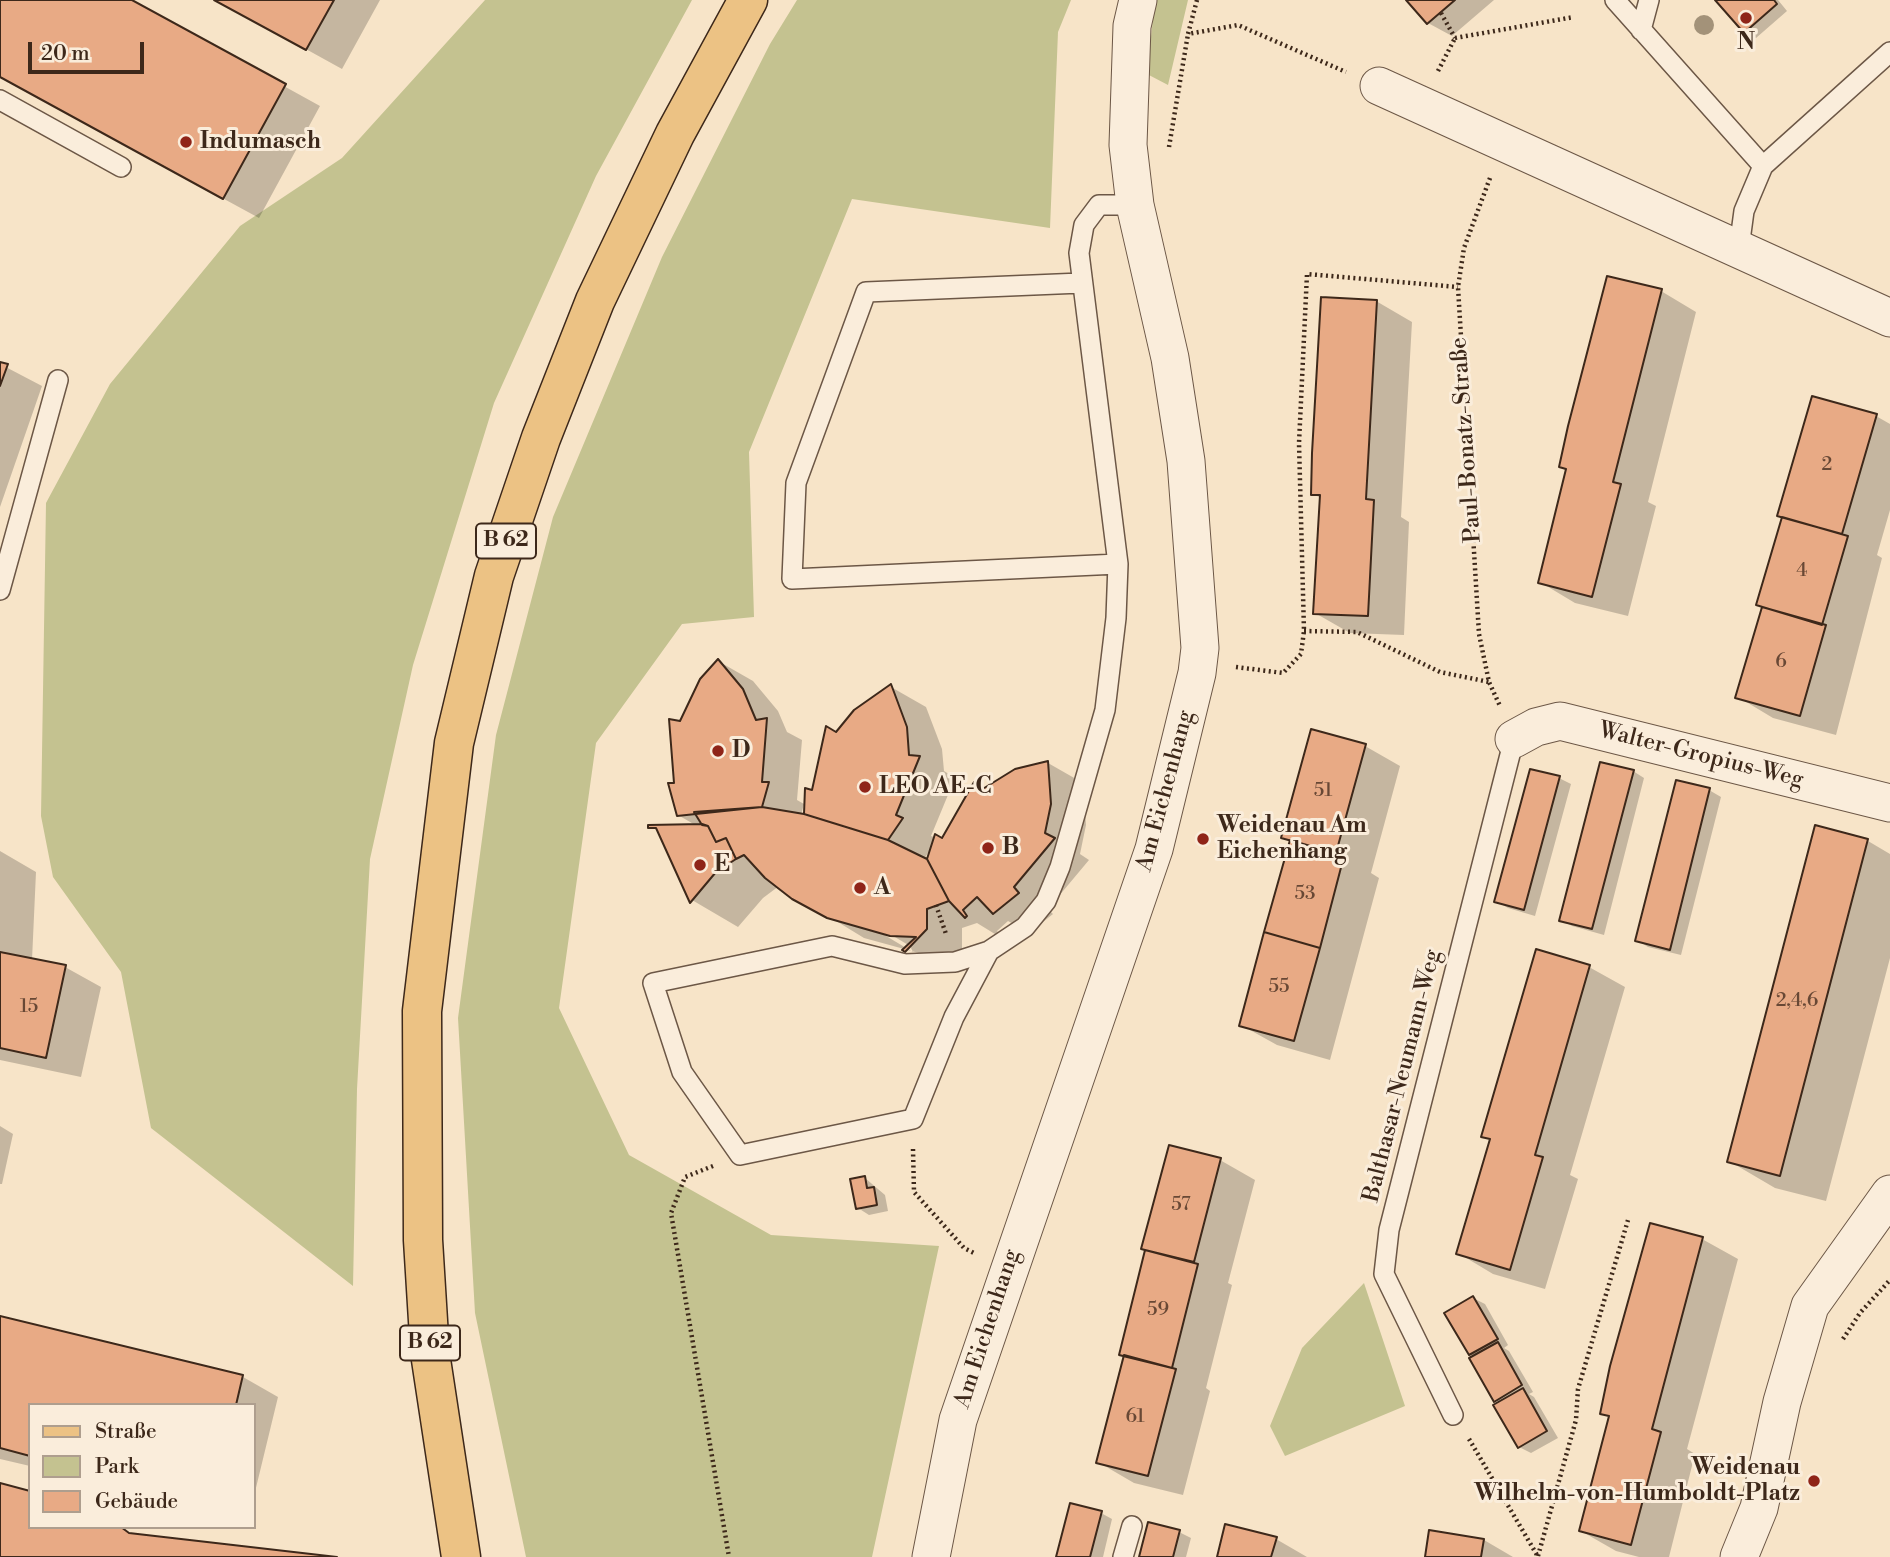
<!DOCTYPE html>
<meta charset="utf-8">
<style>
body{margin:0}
#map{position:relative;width:1890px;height:1557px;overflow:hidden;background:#f7e4c8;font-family:"Libre Bodoni",serif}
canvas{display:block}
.legend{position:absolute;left:28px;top:1403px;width:228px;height:126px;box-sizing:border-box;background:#faeddb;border:2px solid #ae9e8e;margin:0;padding:9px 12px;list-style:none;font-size:21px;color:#3d281a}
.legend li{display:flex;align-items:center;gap:14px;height:35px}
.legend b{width:35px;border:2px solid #ae9e8e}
.scale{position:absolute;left:28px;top:42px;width:116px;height:32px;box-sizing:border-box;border:4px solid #3d281a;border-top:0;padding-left:9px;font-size:21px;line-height:24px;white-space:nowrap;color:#3d281a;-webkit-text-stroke:5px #faeddb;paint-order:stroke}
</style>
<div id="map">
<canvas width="1890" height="1557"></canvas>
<ul class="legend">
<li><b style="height:9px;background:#ecc284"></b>Straße</li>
<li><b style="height:19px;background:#c4c290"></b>Park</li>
<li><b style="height:19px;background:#e8aa85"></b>Gebäude</li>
</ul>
<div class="scale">20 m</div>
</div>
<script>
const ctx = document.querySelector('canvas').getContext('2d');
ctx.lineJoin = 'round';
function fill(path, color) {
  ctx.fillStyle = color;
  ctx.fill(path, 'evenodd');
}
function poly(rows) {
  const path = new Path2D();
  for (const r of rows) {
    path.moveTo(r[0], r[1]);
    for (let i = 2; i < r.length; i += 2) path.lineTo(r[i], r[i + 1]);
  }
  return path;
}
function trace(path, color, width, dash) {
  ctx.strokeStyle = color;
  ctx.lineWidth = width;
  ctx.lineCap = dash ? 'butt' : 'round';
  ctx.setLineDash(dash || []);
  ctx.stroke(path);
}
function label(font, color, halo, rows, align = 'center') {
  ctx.font = font + ' "Libre Bodoni",serif';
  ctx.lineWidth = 6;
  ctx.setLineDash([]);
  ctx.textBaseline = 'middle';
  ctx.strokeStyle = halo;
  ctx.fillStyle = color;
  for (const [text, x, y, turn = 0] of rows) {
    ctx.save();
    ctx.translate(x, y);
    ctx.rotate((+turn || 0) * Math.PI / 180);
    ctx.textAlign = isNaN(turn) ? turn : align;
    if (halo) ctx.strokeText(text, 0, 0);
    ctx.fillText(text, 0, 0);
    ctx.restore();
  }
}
const green = poly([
 [485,0,692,0,596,176,494,403,413,665,370,859,357,1089,353,1286,151,1128,121,972,53,877,41,816,46,503,110,384,240,226,342,158],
 [797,0,1071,0,1058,32,1050,228,852,199,749,452,754,617,682,624,596,743,559,1008,629,1155,771,1235,939,1246,872,1557,526,1557,475,1313,458,1018,496,735,553,517,662,257,770,44],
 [1155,0,1188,0,1168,85,1147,74],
 [1364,1283,1405,1406,1285,1456,1270,1426,1302,1348]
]);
const shadow = poly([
 [0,0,128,0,320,106,259,218,0,77],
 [217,0,380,0,342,69],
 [1409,0,1494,0,1452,36,1428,23],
 [1717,0,1778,0,1787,11,1756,38,1745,32],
 [1661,291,1696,312,1648,502,1656,506,1628,616,1575,603,1540,582,1568,470,1561,466],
 [1376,301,1412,322,1401,517,1409,522,1404,635,1350,633,1315,613,1321,498,1313,494],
 [0,364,42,386,0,507],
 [1876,416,1890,424,1890,510,1877,555,1882,558,1836,735,1773,718,1738,697,1763,608,1758,605],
 [718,661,753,681,778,711,787,732,802,740,797,800,804,804,801,815,806,816,836,734,891,687,926,707,942,749,944,771,955,778,931,836,943,840,974,784,984,790,1048,763,1083,783,1086,825,1080,854,1089,860,1048,909,1053,914,1029,933,1008,921,997,931,1003,939,977,923,962,928,962,949,945,967,926,955,864,938,779,886,763,898,738,927,692,900,697,826,678,815,676,784,681,723],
 [930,850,928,861,924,859],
 [883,930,910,946,913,952,881,933],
 [1365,746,1400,766,1371,873,1379,878,1330,1060,1277,1045,1241,1025,1291,842,1283,837],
 [1633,771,1644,778,1604,935,1572,926,1561,920],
 [1559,778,1571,784,1535,916,1508,908,1496,901],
 [1709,790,1721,797,1681,955,1648,947,1637,940],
 [1817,827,1868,841,1890,854,1890,958,1826,1201,1775,1188,1729,1161],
 [0,851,36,872,32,960,65,967,101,987,81,1077,0,1060],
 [1589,967,1625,987,1570,1175,1578,1179,1545,1289,1493,1274,1458,1253,1491,1141,1483,1136],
 [0,1126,13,1134,2,1184,0,1184],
 [1220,1160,1255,1180,1228,1283,1232,1285,1206,1388,1210,1391,1183,1495,1134,1483,1098,1462,1147,1251,1143,1248],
 [865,1178,885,1195,888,1211,869,1215,858,1208],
 [1702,1239,1738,1259,1687,1449,1695,1454,1669,1557,1639,1557,1616,1551,1581,1531,1610,1418,1602,1413],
 [1473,1298,1485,1304,1508,1345,1504,1348,1509,1351,1533,1392,1529,1394,1534,1397,1558,1438,1531,1453,1519,1447,1500,1403,1495,1400,1475,1357,1470,1354],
 [0,1318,243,1377,278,1397,254,1496,254,1405,30,1405,30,1466,0,1459],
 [1101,1513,1112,1519,1103,1557,1058,1557],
 [1179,1532,1191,1538,1186,1557,1141,1557],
 [1276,1539,1307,1557,1218,1557],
 [1484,1540,1513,1557,1427,1557]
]);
const building = poly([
 [0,0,132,0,286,84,223,199,0,77,0,0],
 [214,0,334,0,306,50,214,0],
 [1406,0,1455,0,1427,24,1406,0],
 [1715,0,1774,0,1777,4,1744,33,1715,0],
 [1607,276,1662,289,1613,482,1621,484,1592,597,1538,583,1566,469,1559,467,1568,426,1607,276],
 [1321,297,1377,300,1366,499,1374,500,1368,616,1313,614,1320,495,1311,495,1312,453,1321,297],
 [0,362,8,364,0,386,0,362],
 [1812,396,1877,414,1842,534,1777,516,1812,396],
 [1782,517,1848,536,1822,625,1756,605,1782,517],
 [1762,607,1826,625,1800,716,1735,698,1762,607],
 [718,659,743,689,756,720,767,718,762,782,769,782,762,807,677,816,668,783,674,783,669,719,680,721,700,679,718,659],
 [891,684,907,727,909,755,920,756,896,815,903,818,888,840,804,814,805,788,812,790,826,726,836,732,854,710,891,684],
 [1311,729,1366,744,1336,853,1281,838,1311,729],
 [1048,761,1051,804,1045,833,1055,838,1014,887,1019,893,993,914,977,897,963,910,967,916,965,918,949,901,927,859,935,834,942,838,974,782,981,790,1015,769,1048,761],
 [1600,762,1634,770,1592,929,1559,921,1600,762],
 [1530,769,1560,776,1524,910,1494,902,1530,769],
 [1676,780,1710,788,1670,950,1635,941,1676,780],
 [762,807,804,814,888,840,927,859,949,901,927,909,927,929,905,952,902,950,916,937,890,936,827,918,792,899,765,878,744,855,736,859,726,838,716,842,708,826,702,825,694,812,762,807],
 [702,824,708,826,716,842,726,838,736,859,716,872,690,903,656,828,648,828,648,825,702,824],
 [1815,825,1868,839,1780,1176,1727,1162,1815,825],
 [1290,840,1344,856,1320,948,1264,932,1290,840],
 [1264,932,1320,948,1294,1041,1239,1026,1264,932],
 [1536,949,1590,965,1535,1155,1543,1157,1510,1270,1456,1254,1490,1139,1481,1137,1536,949],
 [0,952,66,965,46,1058,0,1048,0,952],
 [1169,1145,1221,1158,1194,1262,1141,1249,1169,1145],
 [865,1176,867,1188,874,1187,877,1205,856,1209,850,1179,865,1176],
 [1650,1223,1703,1237,1652,1429,1661,1432,1631,1545,1579,1531,1609,1416,1600,1414,1610,1366,1650,1223],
 [1145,1250,1198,1264,1172,1368,1119,1355,1145,1250],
 [1473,1296,1498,1339,1469,1355,1444,1313,1473,1296],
 [0,1316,243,1375,236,1405,30,1405,30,1456,0,1448,0,1316],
 [1498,1342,1522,1385,1494,1402,1469,1358,1498,1342],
 [1124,1355,1176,1369,1148,1476,1096,1463,1124,1355],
 [1523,1388,1547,1431,1518,1448,1493,1405,1523,1388],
 [0,1483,30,1491,30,1527,121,1527,129,1533,337,1557,0,1557,0,1483],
 [1070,1503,1102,1511,1090,1557,1056,1557,1070,1503],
 [1148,1522,1180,1530,1173,1557,1139,1557,1148,1522],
 [1225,1524,1277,1537,1271,1557,1217,1557,1225,1524],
 [1429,1530,1484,1539,1481,1557,1425,1557,1429,1530]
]);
const path = poly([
 [1197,0,1188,34,1238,25,1346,72],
 [1441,13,1455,38],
 [1455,38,1574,17],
 [1438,71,1455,38],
 [1169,147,1188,34],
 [1490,178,1464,248,1458,287,1479,634,1489,682,1500,706],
 [1304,631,1357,632,1440,672,1489,682],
 [1236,667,1283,673,1301,654,1304,631,1299,443,1307,274,1458,287],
 [936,905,946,934],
 [913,1149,914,1192,964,1248,976,1254],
 [713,1166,685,1177,671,1213,729,1557],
 [1843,1339,1860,1313,1890,1280],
 [1469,1439,1537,1555],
 [1538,1556,1576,1420,1578,1389,1628,1220]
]);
const lane = poly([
 [1615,0,1763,166],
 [1641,30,1649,0],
 [0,100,121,167],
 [1739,248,1744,211,1763,166,1890,52],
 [1081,283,866,292,796,483,792,579,1118,564],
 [0,590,58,380],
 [989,951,955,962,905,964,832,946,653,983,682,1072,740,1155,913,1119,954,1017,989,951,1025,927,1046,901,1060,867,1105,710,1116,618,1118,564,1079,253,1084,225,1099,205,1135,205],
 [1453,1415,1384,1274,1389,1230,1514,739],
 [1123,1557,1132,1526]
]);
const street = poly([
 [1379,86,1890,318],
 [1514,739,1536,727,1560,721,1890,803],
 [931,1557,958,1420,1154,849,1197,673,1200,648,1186,461,1170,358,1135,205,1128,145,1132,26,1138,0],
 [1739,1557,1759,1508,1782,1402,1810,1306,1890,1194]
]);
const primary = poly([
 [461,1557,430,1353,423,1240,422,1011,454,743,494,576,541,438,595,301,675,134,748,0]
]);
const trees = [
 [1704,25]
];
const markers = [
 [1746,18,7,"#8f2418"],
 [186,142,7,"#8f2418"],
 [718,751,7,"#8f2418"],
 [865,787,7,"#8f2418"],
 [1203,839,7,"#8f2418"],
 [988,848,7,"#8f2418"],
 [700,865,7,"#8f2418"],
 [860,888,7,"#8f2418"],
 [1814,1481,7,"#8f2418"]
];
const numberNames = [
 ["2",1827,465],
 ["4",1802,571],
 ["6",1781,662],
 ["51",1323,791],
 ["53",1305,894],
 ["55",1279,987],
 ["2,4,6",1797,1001],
 ["15",29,1007],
 ["57",1181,1205],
 ["59",1158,1310],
 ["61",1135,1417]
];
const shields = [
 [506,541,60],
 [430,1343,60]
];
const shieldNames = [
 ["B 62",506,541],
 ["B 62",430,1343]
];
const poiNames = [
 ["N",1746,43,"center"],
 ["Indumasch",200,142],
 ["D",732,751],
 ["LEO AE-C",879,787],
 ["Weidenau Am",1217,826],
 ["Eichenhang",1217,852],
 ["B",1002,848],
 ["E",714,865],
 ["A",874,888],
 ["Weidenau",1800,1468,"right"],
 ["Wilhelm-von-Humboldt-Platz",1800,1494,"right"]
];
const streetNames = [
 ["Paul-Bonatz-Straße",1467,440,-94],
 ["Walter-Gropius-Weg",1701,756,14],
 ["Am Eichenhang",1166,791,-75],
 ["Balthasar-Neumann-Weg",1403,1076,-76],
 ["Am Eichenhang",988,1329,-72]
];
fill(green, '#c4c290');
fill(shadow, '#0003');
fill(building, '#e8aa85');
trace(building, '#3d281a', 2);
trace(lane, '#6c5746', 22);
trace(street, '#6c5746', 39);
trace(primary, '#3d281a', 41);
trace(path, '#3d281a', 4.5, [2, 3.5]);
trace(lane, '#faeddb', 19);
trace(street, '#faeddb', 37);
trace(primary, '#ecc284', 38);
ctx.fillStyle = '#a39279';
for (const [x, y] of trees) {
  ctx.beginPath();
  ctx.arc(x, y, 10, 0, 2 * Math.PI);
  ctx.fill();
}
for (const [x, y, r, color] of markers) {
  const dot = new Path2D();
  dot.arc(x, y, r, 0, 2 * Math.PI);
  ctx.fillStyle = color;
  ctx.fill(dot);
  trace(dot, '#faeddb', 2.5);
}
label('19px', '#684835', null, numberNames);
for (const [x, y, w] of shields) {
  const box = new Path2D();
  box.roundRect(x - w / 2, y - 17.5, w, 35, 5);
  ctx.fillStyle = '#faeddb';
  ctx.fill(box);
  trace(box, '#3d281a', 2);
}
label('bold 21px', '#3d281a', null, shieldNames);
label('bold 23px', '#3d281a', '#faeddb', poiNames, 'left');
label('23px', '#3d281a', '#faeddb', streetNames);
</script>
